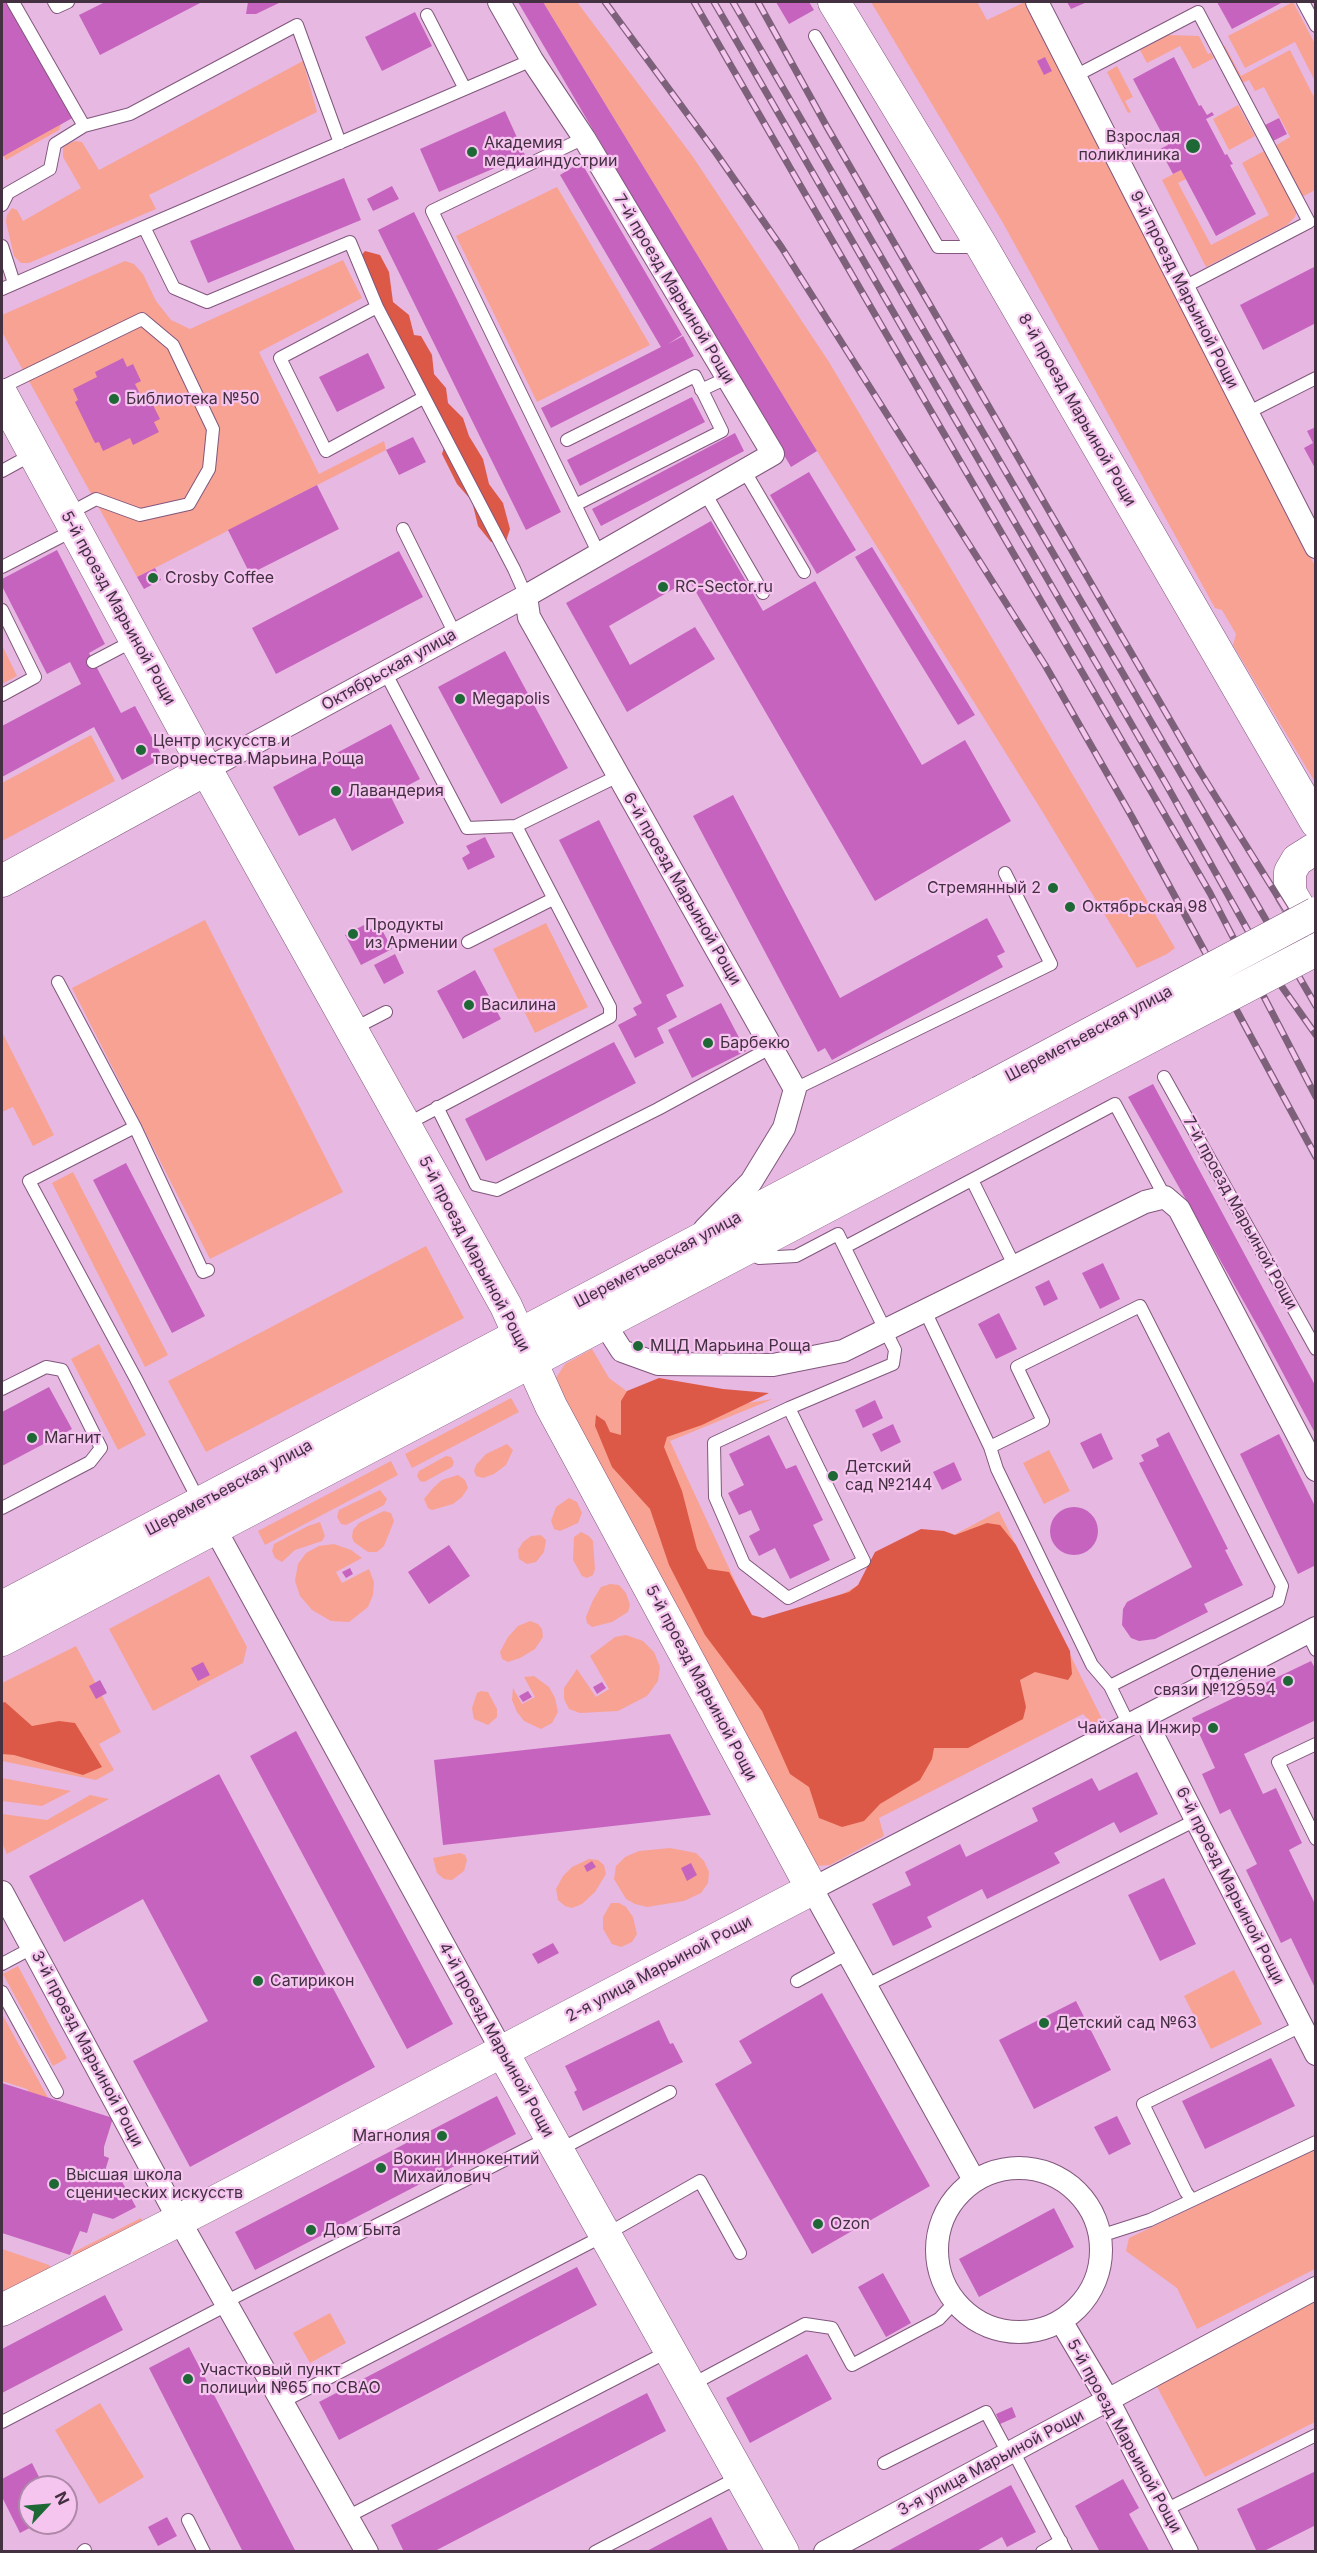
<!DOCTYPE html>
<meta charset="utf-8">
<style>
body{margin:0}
#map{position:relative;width:1317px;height:2553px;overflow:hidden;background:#e7b8e2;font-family:Inter,sans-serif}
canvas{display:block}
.frame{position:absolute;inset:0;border:3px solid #433041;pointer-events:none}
.north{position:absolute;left:18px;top:2475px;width:60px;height:60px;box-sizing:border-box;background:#f5c4ef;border:2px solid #ae89a9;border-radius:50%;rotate:64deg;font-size:16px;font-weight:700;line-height:24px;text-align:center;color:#433041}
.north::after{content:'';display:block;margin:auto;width:21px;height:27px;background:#1d6835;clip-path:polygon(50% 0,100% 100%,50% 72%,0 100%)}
</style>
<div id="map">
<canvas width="1317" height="2553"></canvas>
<div class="frame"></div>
<div class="north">N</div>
</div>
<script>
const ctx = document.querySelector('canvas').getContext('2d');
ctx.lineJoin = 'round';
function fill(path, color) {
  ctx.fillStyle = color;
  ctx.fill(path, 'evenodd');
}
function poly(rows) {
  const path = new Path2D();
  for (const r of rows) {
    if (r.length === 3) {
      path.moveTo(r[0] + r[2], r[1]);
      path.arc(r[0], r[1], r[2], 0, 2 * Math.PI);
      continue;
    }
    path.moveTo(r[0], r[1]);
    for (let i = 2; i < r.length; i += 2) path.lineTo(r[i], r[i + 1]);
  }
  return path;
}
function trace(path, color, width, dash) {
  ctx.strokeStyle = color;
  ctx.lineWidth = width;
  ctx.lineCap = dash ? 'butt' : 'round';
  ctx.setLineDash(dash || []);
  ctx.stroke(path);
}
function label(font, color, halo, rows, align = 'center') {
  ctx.font = font + ' Inter,sans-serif';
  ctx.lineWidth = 4.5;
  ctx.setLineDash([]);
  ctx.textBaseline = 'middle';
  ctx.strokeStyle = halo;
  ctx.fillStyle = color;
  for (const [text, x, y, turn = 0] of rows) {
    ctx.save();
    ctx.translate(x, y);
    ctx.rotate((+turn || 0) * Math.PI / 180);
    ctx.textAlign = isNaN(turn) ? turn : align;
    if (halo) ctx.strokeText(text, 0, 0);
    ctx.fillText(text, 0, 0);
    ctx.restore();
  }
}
const green = poly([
 [543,2,577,2,693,157,829,362,1175,948,1167,954,1137,968,1042,811,817,451],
 [871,2,977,2,987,20,1025,2,1315,566,1315,782,1233,645,1236,634,1222,610,1215,608,1003,223],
 [1293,2,1315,44,1315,81,1295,42,1245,68,1228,36],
 [1168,35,1199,36,1208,54,1211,53,1214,58,1193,69,1180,46,1147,63,1140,50],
 [1223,46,1225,46,1241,76,1290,50,1315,99,1315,190,1302,197,1275,146,1290,137,1264,87,1255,91,1249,80,1242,83],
 [303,61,317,112,149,195,156,209,29,263,21,263,14,256,6,222,7,215,12,208,17,210,23,221,81,188,63,157,63,148,68,144,75,141,82,142,99,170],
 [1117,66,1133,97,1125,101,1131,112,1128,113,1107,72],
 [1238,105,1255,136,1229,150,1213,119],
 [62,121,59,130,6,160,3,154],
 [1266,150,1297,211,1295,217,1287,225,1206,267,1162,180,1181,170,1186,179,1178,183,1211,245,1269,215,1242,163],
 [557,187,650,345,537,402,456,236],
 [343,260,362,298,259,352,319,474,384,441,386,450,137,577,2,332,2,315,125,261,134,264,143,274,156,301,171,320,190,329],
 [2,645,17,676,2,684],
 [91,735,115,781,2,841,2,783],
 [205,920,343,1192,210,1259,72,988],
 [546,923,588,1007,535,1033,493,949],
 [2,1032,54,1135,33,1146,13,1107,2,1112],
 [73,1172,168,1355,145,1367,52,1183],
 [426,1246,464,1318,206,1452,168,1381],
 [99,1344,146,1435,118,1450,71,1359],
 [592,1349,609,1378,640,1401,697,1411,773,1399,670,1441,761,1637,999,1511,1105,1725,1097,1728,1083,1714,879,1818,884,1836,830,1865,814,1866,554,1381,565,1364],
 [511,1398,519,1412,412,1468,405,1454],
 [507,1444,513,1450,506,1465,494,1474,483,1478,476,1476,474,1471,476,1465,486,1454],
 [1049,1450,1070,1491,1044,1504,1023,1463],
 [446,1456,451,1457,454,1462,452,1467,424,1482,420,1481,417,1476,419,1471],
 [391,1461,398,1475,265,1545,258,1531],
 [458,1475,465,1480,468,1488,462,1497,453,1504,432,1510,428,1508,424,1499,433,1488,442,1480],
 [380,1490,387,1499,384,1505,346,1525,341,1524,337,1517,339,1510],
 [569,1498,577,1502,582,1513,578,1523,560,1531,554,1529,551,1521,556,1507],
 [384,1511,391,1513,394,1521,384,1546,377,1552,368,1552,354,1542,352,1537,353,1530,359,1523],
 [320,1522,325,1536,322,1541,295,1550,282,1562,275,1558,272,1551,274,1544,308,1526],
 [581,1532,589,1536,593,1541,595,1569,593,1575,587,1578,582,1576,573,1560,574,1537],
 [541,1535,546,1540,544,1552,536,1562,527,1564,519,1559,518,1550,523,1542,531,1536],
 [334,1544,351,1550,362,1558,336,1572,342,1583,369,1569,374,1582,373,1595,368,1607,349,1622,331,1621,312,1610,300,1596,295,1581,298,1564,306,1553,319,1546],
 [209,1576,247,1647,243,1663,153,1711,109,1629],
 [610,1584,619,1585,626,1593,630,1605,628,1612,612,1622,592,1627,587,1623,586,1617,593,1600,601,1587],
 [530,1621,538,1624,542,1629,543,1637,535,1649,520,1658,508,1662,502,1659,500,1652,508,1637,518,1626],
 [626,1635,643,1641,654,1652,660,1667,658,1681,647,1696,618,1711,580,1713,569,1709,564,1699,564,1688,577,1669,596,1697,609,1689,590,1656,615,1637],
 [76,1646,121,1732,99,1744,114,1770,96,1780,2,1761,2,1683],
 [534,1676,549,1687,555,1698,558,1712,552,1723,541,1729,524,1721,517,1712,512,1700,513,1688,522,1704,535,1697,524,1677],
 [481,1691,488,1692,497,1709,497,1717,488,1725,474,1719,473,1714,472,1708,477,1693],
 [2,1778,71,1791,42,1806,2,1801],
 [90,1795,109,1799,7,1854,2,1843,2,1814,47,1820],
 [670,1848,696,1853,704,1861,709,1872,708,1883,701,1893,684,1901,647,1907,635,1904,626,1899,614,1879,616,1866,625,1857,639,1851],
 [460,1853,465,1855,467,1860,464,1871,452,1880,444,1879,437,1873,433,1858],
 [589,1859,598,1860,604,1865,606,1874,595,1892,582,1904,572,1908,565,1906,558,1900,556,1889,563,1876,572,1867],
 [611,1903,619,1903,626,1907,633,1917,637,1934,632,1942,621,1947,612,1944,603,1929,603,1917],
 [18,1966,67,2058,53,2066,3,1974],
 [1234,1970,1262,2024,1211,2049,1184,1996],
 [2,2014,69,2136,56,2142,27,2089,2,2081],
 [1315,2149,1315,2269,1197,2329,1177,2288,1126,2251,1129,2238],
 [141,2218,145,2226,75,2257,72,2253],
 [2,2249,49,2265,56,2273,2,2300],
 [1315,2297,1315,2422,1205,2477,1155,2383],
 [330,2313,346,2343,310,2363,293,2333],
 [100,2403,144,2477,99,2504,55,2430]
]);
const forest = poly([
 [365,251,380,255,389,272,393,302,409,315,414,335,421,336,432,355,434,374,446,388,448,403,463,418,469,436,483,459,489,484,503,503,510,529,506,541,491,542,478,526,472,501,457,484,442,454,446,441,410,383,406,363,353,265],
 [659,1378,723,1389,769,1393,702,1425,667,1437,664,1447,682,1491,697,1549,708,1569,729,1572,752,1615,763,1618,849,1592,858,1585,875,1552,921,1529,944,1531,955,1535,987,1523,1000,1525,1016,1545,1070,1651,1072,1674,1068,1680,1035,1672,1020,1680,1026,1707,1023,1719,968,1748,934,1748,932,1759,920,1780,880,1804,864,1821,842,1827,819,1818,809,1787,790,1774,762,1711,705,1635,669,1565,650,1509,612,1467,595,1426,596,1415,605,1421,610,1432,621,1435,621,1401,627,1391],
 [5,1702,32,1726,59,1721,75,1723,102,1767,83,1775,14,1755,2,1754,2,1703]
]);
const building = poly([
 [2,2,12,2,76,116,2,157],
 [105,2,202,2,100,55,79,15],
 [248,2,281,2,256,14,246,14],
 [518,2,543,2,817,451,791,467],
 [776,2,809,2,814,10,789,24],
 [1067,2,1087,2,1071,9],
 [1217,2,1283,2,1232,29],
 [415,12,432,46,382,71,365,37],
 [1045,57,1052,71,1044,75,1037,61],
 [1174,57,1199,106,1201,105,1207,115,1212,112,1214,115,1206,119,1225,155,1227,154,1231,161,1233,164,1230,165,1256,214,1216,236,1181,170,1173,174,1166,161,1160,149,1168,145,1133,79],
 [505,111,525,155,439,192,420,149],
 [1279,118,1287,134,1273,141,1265,125],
 [581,162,682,335,668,344,683,336,694,356,551,428,541,408,661,347,560,175],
 [344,178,361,220,208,283,190,241],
 [392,186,399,199,373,211,367,199],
 [414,212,561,512,526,530,378,230],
 [1316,266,1316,323,1263,350,1240,305],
 [368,353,385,388,337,412,319,377],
 [123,358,127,367,133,364,141,381,135,384,145,404,151,401,160,419,154,422,159,432,133,445,130,438,103,451,99,442,95,443,75,402,78,400,73,389,97,377,95,372],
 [692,397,705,422,580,486,567,460],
 [1316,427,1316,470,1304,448,1313,443,1307,431],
 [735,433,744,451,601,526,592,509],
 [413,437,426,462,399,475,386,450],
 [809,472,856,550,817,574,770,495],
 [317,485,339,529,250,574,228,530],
 [711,521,763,611,815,581,922,765,965,740,1011,821,875,901,689,580,609,626,630,665,695,627,715,659,627,712,566,603],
 [872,547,975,715,958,725,855,557],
 [57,550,105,644,89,653,121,713,135,706,163,758,122,780,94,727,2,777,2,726,81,684,70,662,47,674,2,586,2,579],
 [399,551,423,597,276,674,252,628],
 [155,568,161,580,144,589,137,577],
 [505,651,568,768,501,804,438,687],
 [391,724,420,779,390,795,404,823,352,851,335,818,299,836,273,787],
 [733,795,840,998,987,918,1005,952,997,956,1003,967,832,1060,825,1048,818,1052,693,816],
 [599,820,684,986,666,995,677,1017,657,1028,664,1043,635,1058,618,1025,637,1015,633,1008,642,1003,559,840],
 [485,837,495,857,468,870,462,858,470,853,466,846],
 [379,924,392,949,361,965,345,935,364,925,367,931],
 [395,954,404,973,384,984,374,965],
 [475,970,501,1019,463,1039,437,991],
 [721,1003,746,1051,692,1078,668,1030],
 [614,1042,636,1083,486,1161,465,1119],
 [1153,1084,1316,1387,1316,1435,1262,1334,1128,1097],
 [126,1163,205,1316,172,1333,93,1180],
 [1103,1263,1120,1299,1100,1309,1082,1273],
 [1049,1280,1058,1299,1044,1306,1035,1287],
 [999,1313,1017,1349,996,1359,978,1324],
 [49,1387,72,1429,2,1466,2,1412],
 [875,1400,883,1418,863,1428,855,1410],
 [893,1424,901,1442,881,1452,872,1434],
 [1169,1432,1228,1549,1225,1550,1243,1585,1204,1604,1208,1612,1155,1639,1139,1641,1131,1638,1122,1625,1123,1609,1127,1602,1192,1567,1139,1463,1144,1461,1141,1455,1159,1446,1156,1439],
 [1101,1433,1113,1459,1093,1469,1080,1443],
 [1279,1434,1316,1508,1316,1565,1298,1574,1240,1454],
 [769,1435,786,1469,796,1465,823,1520,813,1525,830,1560,790,1579,775,1548,759,1556,749,1536,760,1530,751,1510,739,1515,728,1493,744,1485,729,1454],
 [954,1462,962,1480,942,1490,933,1472],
 [1074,1531,24],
 [449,1545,470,1576,429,1604,408,1572],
 [350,1568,353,1574,346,1578,342,1572],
 [1311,1661,1316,1670,1316,1720,1244,1754,1263,1794,1276,1788,1302,1843,1289,1850,1316,1906,1316,1990,1291,1938,1281,1943,1246,1870,1257,1864,1230,1809,1220,1814,1202,1774,1215,1768,1192,1718],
 [203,1662,210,1675,198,1681,191,1668],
 [100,1680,107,1693,96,1699,89,1686],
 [602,1682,606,1688,597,1694,593,1687],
 [528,1691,532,1697,523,1702,519,1696],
 [296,1731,453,2024,407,2049,250,1756],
 [670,1734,711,1815,443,1845,434,1760],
 [1137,1772,1158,1814,1120,1833,1114,1822,1054,1853,1060,1863,987,1899,982,1889,927,1917,932,1927,893,1946,872,1904,911,1885,905,1872,960,1844,966,1857,1038,1821,1032,1808,1092,1778,1099,1791],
 [219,1774,375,2067,190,2167,133,2061,208,2021,143,1899,64,1942,29,1876],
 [592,1861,596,1867,587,1872,584,1866],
 [691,1863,697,1875,687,1881,681,1868],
 [1164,1878,1196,1944,1160,1961,1128,1895],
 [553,1943,559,1953,538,1964,532,1954],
 [822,1993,930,2186,812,2254,715,2084,752,2063,739,2041],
 [1076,2001,1111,2070,1034,2109,999,2040],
 [659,2020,670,2044,673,2043,683,2062,583,2111,574,2092,577,2090,565,2066],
 [1271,2058,1295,2106,1205,2149,1182,2101],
 [2,2083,113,2118,104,2147,104,2156,109,2158,104,2174,121,2180,136,2207,113,2219,93,2213,87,2233,80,2231,70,2255,2,2233],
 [497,2096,516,2134,255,2270,235,2232],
 [1117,2116,1131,2144,1109,2155,1094,2127],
 [1054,2208,1074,2247,979,2297,959,2259],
 [577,2267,597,2305,339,2440,319,2402],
 [883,2273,911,2323,886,2337,858,2287],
 [105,2295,123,2330,2,2393,2,2349],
 [189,2347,296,2552,243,2552,149,2368],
 [807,2354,832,2399,750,2443,726,2398],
 [647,2393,666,2431,433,2552,404,2552,391,2525],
 [1012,2407,1016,2417,1000,2424,996,2414],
 [32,2463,44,2487,30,2487,30,2523,39,2523,20,2533,2,2497,2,2479],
 [1316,2471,1316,2525,1262,2552,1257,2552,1237,2509],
 [1123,2479,1139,2508,1129,2514,1150,2552,1100,2552,1075,2506],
 [1011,2485,1036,2532,1007,2547,1002,2537,975,2552,886,2552],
 [167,2517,177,2536,158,2546,148,2527],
 [711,2517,729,2552,645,2552]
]);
const lane = poly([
 [54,2,57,7,68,2],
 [1303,2,1316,26],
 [427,15,465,89],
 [815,36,938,247,973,247,979,243],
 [1075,76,1198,12,1309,222,1184,287],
 [84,126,130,114,297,25,340,143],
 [584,138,432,211,599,554],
 [2,205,8,193,50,169,55,144,84,126,13,2],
 [144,227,532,60],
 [2,246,14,283],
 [2,289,144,227,174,288,207,302,350,242,377,307,514,569,526,596],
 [377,307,280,358,326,451,423,398],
 [2,387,142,319,173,345,213,429,209,469,189,504,140,515,96,499,68,514],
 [701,390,727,378],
 [1247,413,1316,378],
 [567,440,695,376,722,431,575,505],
 [744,470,804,572],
 [2,471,33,454],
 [705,493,763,593],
 [403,529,455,634],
 [2,567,74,530],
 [2,610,35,677,2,695],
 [93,662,135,640],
 [385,672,467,828,516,826,618,776],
 [468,942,553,899],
 [58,982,135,1127],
 [353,1029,386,1012],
 [1164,1077,1316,1349],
 [795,1089,1051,964,1005,873],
 [437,1107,476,1185,497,1190,658,1109,772,1047],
 [405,1125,610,1017,610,1007,516,826],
 [972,1180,1015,1267],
 [845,1247,1115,1104,1165,1197],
 [750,1253,759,1258,796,1256,838,1234,895,1350,893,1364,789,1408],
 [925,1311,990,1447,997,1469,1092,1665,1110,1686,1129,1725],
 [2,1389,46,1367,62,1370,101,1448,90,1462,2,1508],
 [789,1408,864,1561,788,1598,744,1564,715,1497,714,1443,789,1408],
 [990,1447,1043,1421,1017,1367,1140,1306,1282,1586,1278,1601,1110,1686],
 [199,1501,136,1379,29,1181,135,1127,203,1272,208,1270],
 [1307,1632,1316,1650],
 [1316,1744,1278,1762,1316,1839],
 [2,1964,32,1948],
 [797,1981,848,1953],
 [867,1985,1196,1820],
 [2,1992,57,2092],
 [559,2150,670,2092],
 [1192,2200,1186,2192,1143,2104,1301,2026],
 [1100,2236,1150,2220,1316,2142],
 [225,2302,550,2137],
 [691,2385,805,2324,832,2328,852,2365,939,2319,955,2302],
 [282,2402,605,2235,700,2181,740,2253],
 [2,2422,227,2305],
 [1013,2451,1066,2552],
 [884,2463,986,2412,1008,2453],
 [1165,2510,1316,2435],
 [347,2517,669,2351],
 [188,2520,204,2552],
 [83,2552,85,2550],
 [595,2552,739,2477],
 [1042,2552,1061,2541]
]);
const street = poly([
 [1037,2,1316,547],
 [526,596,529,617,795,1089,784,1128,751,1182,705,1229],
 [207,769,526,596,773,454,584,138,532,60,499,2],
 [604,1323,622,1351,658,1364,773,1365,843,1351,1145,1202,1165,1197,1179,1209,1316,1470],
 [214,1527,502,2051],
 [1144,1718,1316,2054],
 [2,1892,179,2220,367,2552],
 [1019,2250,82],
 [974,2180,812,1889,1316,1628],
 [1061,2321,1108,2400,1187,2552],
 [825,2552,1316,2288]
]);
const secondary = poly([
 [834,2,980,243,1316,822],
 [2,395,192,744,506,1306,551,1406,812,1889,203,2208,2,2310],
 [1316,848,1297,860,1290,872,1290,892,1316,937],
 [2,881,207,769],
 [2,1607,980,1092],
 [2,1640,995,1118],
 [502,2051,783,2552]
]);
const rail = poly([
 [605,2,716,153,782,248,1045,665,1132,817,1316,1157],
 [694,2,1210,893,1316,1097],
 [714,2,1166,784,1270,970,1316,1035],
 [733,2,1316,1006],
 [758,2,827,127,1199,770,1316,958]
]);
const secondaryBridge = poly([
 [980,1092,1316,913],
 [995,1118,1316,950]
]);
const markers = [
 [1193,146,8,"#1d6835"],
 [472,152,6,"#1d6835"],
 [114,399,6,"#1d6835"],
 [153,578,6,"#1d6835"],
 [663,587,6,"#1d6835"],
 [460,699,6,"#1d6835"],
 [141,750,6,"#1d6835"],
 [336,791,6,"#1d6835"],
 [1053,888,6,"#1d6835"],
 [1070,907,6,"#1d6835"],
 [353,934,6,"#1d6835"],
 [469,1005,6,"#1d6835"],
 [708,1043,6,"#1d6835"],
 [638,1346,6,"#1d6835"],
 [32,1438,6,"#1d6835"],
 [833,1476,6,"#1d6835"],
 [1288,1681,6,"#1d6835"],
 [1213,1728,6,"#1d6835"],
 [258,1981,6,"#1d6835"],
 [1044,2023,6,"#1d6835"],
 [442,2136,6,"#1d6835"],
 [381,2168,6,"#1d6835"],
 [54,2184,6,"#1d6835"],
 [818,2224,6,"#1d6835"],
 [311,2230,6,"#1d6835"],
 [188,2379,6,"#1d6835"]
];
const poiNames = [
 ["Взрослая",1180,137,"right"],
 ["поликлиника",1180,155,"right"],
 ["Академия",484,143],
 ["медиаиндустрии",484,161],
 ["Библиотека №50",126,399],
 ["Crosby Coffee",165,578],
 ["RC-Sector.ru",675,587],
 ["Megapolis",472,699],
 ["Центр искусств и",153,741],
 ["творчества Марьина Роща",153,759],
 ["Лавандерия",348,791],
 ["Стремянный 2",1041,888,"right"],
 ["Октябрьская 98",1082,907],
 ["Продукты",365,925],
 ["из Армении",365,943],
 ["Василина",481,1005],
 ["Барбекю",720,1043],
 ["МЦД Марьина Роща",650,1346],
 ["Магнит",44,1438],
 ["Детский",845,1467],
 ["сад №2144",845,1485],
 ["Отделение",1276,1672,"right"],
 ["связи №129594",1276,1690,"right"],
 ["Чайхана Инжир",1201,1728,"right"],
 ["Сатирикон",270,1981],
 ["Детский сад №63",1056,2023],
 ["Магнолия",430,2136,"right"],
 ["Вокин Иннокентий",393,2159],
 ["Михайлович",393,2177],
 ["Высшая школа",66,2175],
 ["сценических искусств",66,2193],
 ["Ozon",830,2224],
 ["Дом Быта",323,2230],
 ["Участковый пункт",200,2370],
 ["полиции №65 по СВАО",200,2388]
];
const streetNames = [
 ["7-й проезд Марьиной Рощи",674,289,59],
 ["9-й проезд Марьиной Рощи",1184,290,63],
 ["8-й проезд Марьиной Рощи",1077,410,60],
 ["5-й проезд Марьиной Рощи",118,608,61],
 ["Октябрьская улица",389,670,-29],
 ["6-й проезд Марьиной Рощи",682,889,60],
 ["Шереметьевская улица",1089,1034,-28],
 ["7-й проезд Марьиной Рощи",1240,1213,61],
 ["5-й проезд Марьиной Рощи",474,1254,62],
 ["Шереметьевская улица",658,1260,-28],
 ["Шереметьевская улица",229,1488,-28],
 ["5-й проезд Марьиной Рощи",701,1683,62],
 ["6-й проезд Марьиной Рощи",1230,1886,63],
 ["2-я улица Марьиной Рощи",659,1969,-28],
 ["4-й проезд Марьиной Рощи",496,2040,61],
 ["3-й проезд Марьиной Рощи",87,2049,62],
 ["5-й проезд Марьиной Рощи",1124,2436,61],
 ["3-я улица Марьиной Рощи",991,2463,-28]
];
fill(green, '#f8a293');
fill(forest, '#dd5947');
fill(building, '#c663bf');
trace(lane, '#81577d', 14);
trace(street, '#81577d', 24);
trace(secondary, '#81577d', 33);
trace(lane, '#fff', 12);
trace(street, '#fff', 22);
trace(secondary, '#fff', 32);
trace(rail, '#7d607a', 7);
trace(rail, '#f5c4ef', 4.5, [14]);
trace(secondaryBridge, '#81577d', 33, []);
trace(secondaryBridge, '#fff', 32);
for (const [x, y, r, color] of markers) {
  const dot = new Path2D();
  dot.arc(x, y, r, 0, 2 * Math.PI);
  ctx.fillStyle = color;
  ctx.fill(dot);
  trace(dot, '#f5c4ef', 2);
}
label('16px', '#433041', '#f5c4ef', poiNames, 'left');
label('16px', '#433041', '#f5c4ef', streetNames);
</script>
